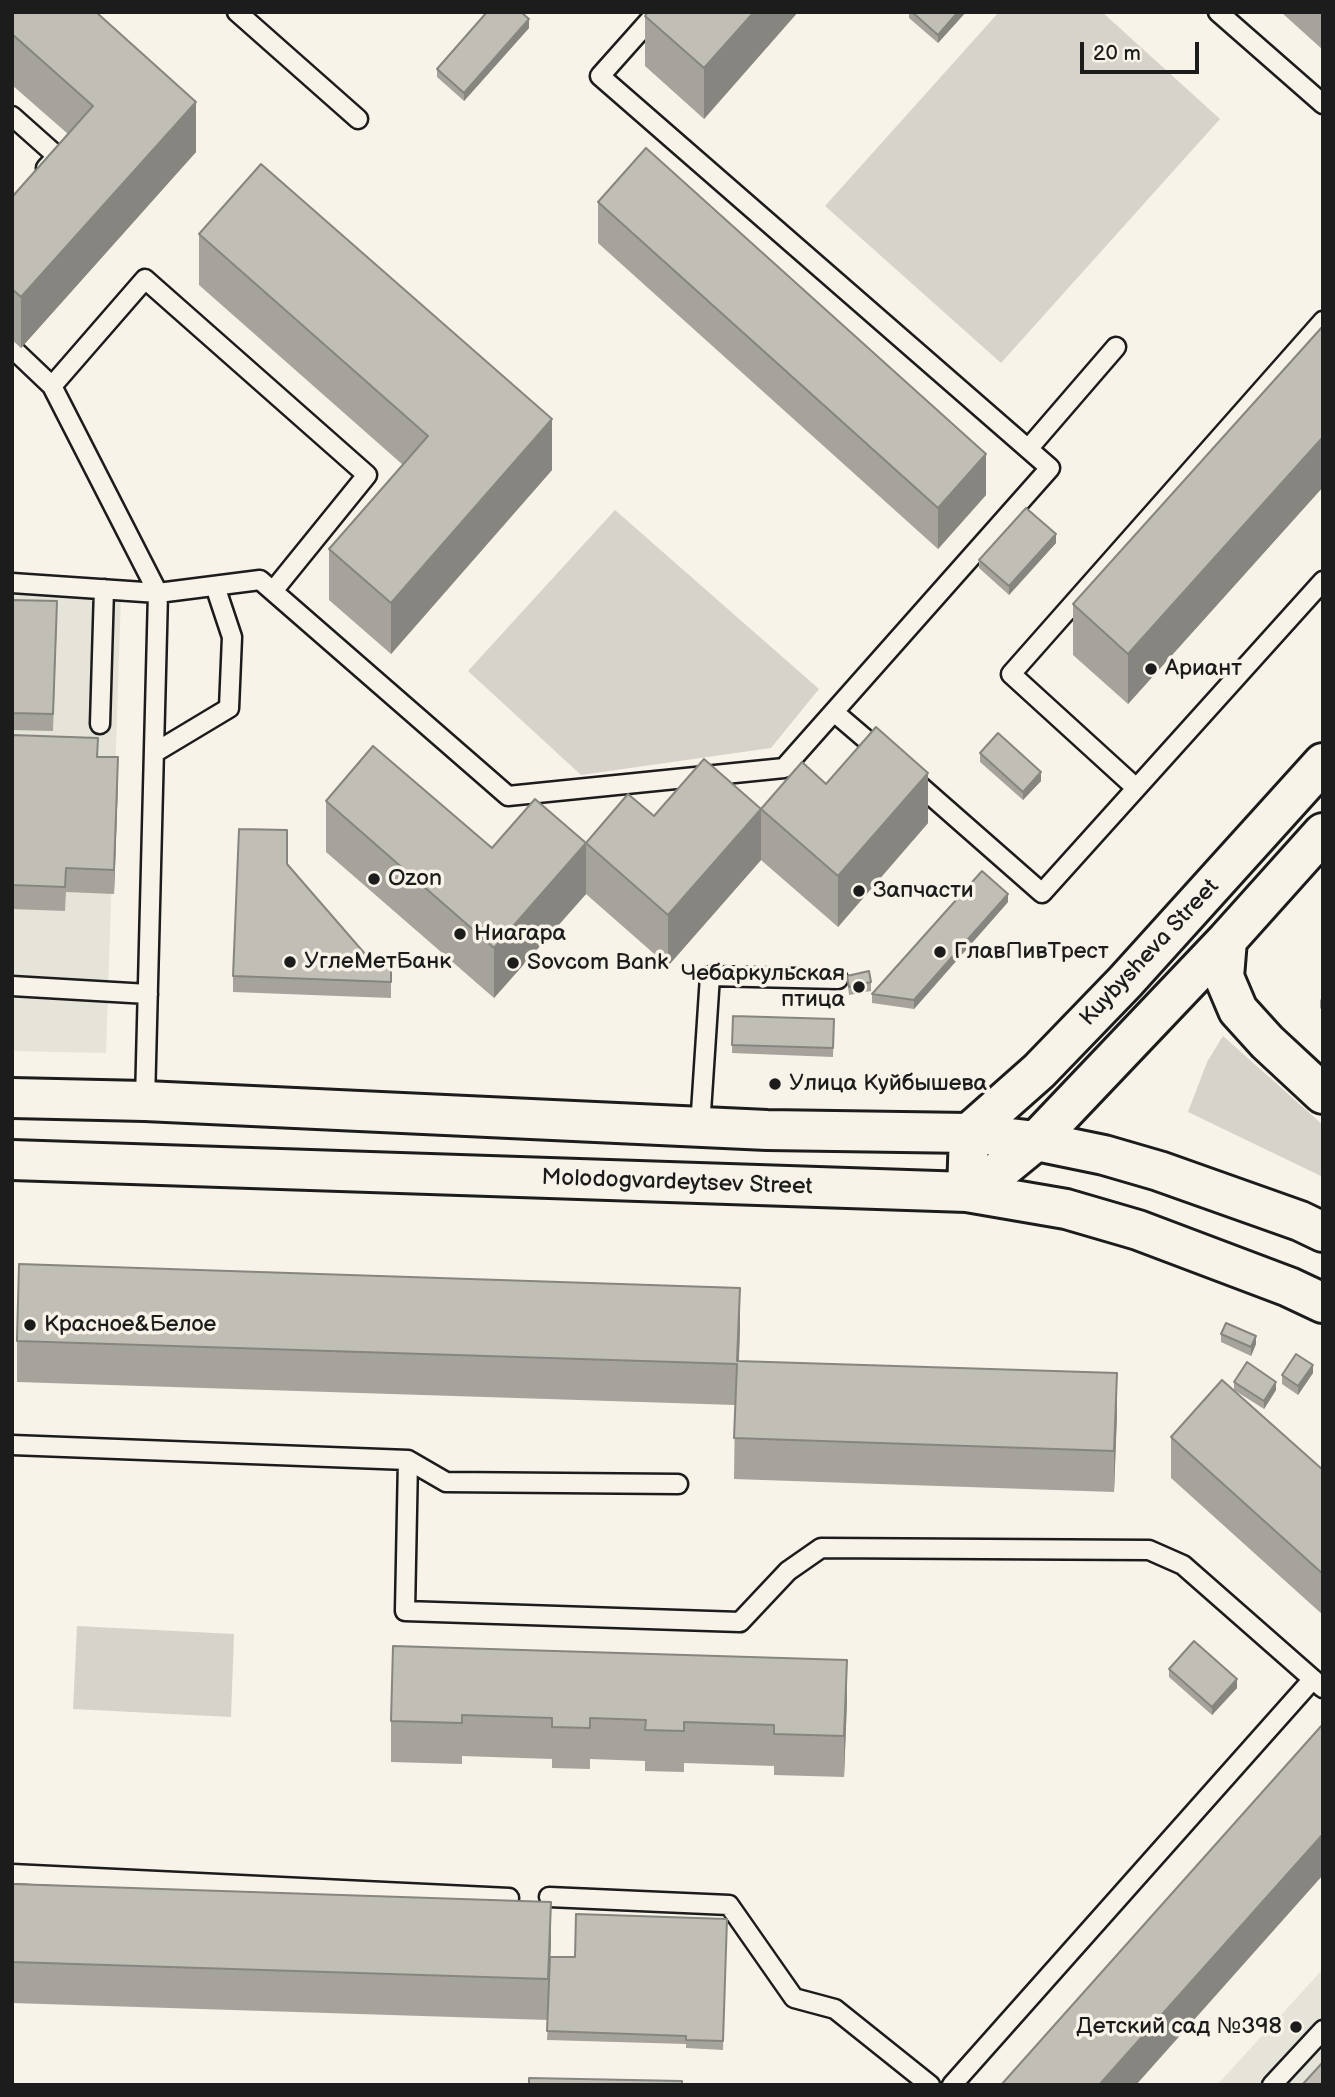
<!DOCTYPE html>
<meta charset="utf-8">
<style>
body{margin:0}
#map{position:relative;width:1335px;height:2097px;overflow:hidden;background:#f7f3e8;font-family:"Balsamiq Sans",sans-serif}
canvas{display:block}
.frame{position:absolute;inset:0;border:14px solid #1c1c1c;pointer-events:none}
.scale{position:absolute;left:1080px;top:42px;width:119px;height:32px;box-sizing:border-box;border:4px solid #1c1c1c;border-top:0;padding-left:9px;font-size:21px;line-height:24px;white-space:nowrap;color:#1c1c1c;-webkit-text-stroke:5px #f7f3e8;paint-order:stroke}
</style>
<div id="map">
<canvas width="1335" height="2097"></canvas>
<div class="frame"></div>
<div class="scale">20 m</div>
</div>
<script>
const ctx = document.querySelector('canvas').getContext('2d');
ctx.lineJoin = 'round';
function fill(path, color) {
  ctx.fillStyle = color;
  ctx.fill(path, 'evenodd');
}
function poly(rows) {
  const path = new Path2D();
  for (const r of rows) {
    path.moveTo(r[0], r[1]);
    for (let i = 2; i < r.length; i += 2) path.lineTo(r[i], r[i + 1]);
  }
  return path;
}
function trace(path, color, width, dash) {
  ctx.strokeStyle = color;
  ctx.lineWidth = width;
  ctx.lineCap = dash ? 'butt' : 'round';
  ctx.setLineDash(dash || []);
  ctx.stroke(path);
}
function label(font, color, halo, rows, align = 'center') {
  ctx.font = font + ' "Balsamiq Sans",sans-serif';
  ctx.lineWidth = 7;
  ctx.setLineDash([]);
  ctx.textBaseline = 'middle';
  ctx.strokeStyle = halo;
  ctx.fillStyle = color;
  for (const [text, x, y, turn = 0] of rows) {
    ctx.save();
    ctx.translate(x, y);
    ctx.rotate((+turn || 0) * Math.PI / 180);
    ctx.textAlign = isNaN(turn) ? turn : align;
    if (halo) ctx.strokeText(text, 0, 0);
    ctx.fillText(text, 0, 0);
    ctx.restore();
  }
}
const built = poly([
 [12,590,121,596,106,1053,12,1051],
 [1323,1969,1323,2085,1217,2085]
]);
const green = poly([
 [999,12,1102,12,1220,119,1001,363,825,206],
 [615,510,819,689,771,748,581,775,468,671],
 [1223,1036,1323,1125,1323,1177,1188,1112,1207,1062],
 [77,1626,234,1634,231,1717,73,1709]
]);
const service = poly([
 [237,12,358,119],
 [1218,12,1323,104],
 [12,116,57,156,46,168],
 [12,348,52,386,158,593,145,1101],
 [52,386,145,279,367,475,273,591],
 [1028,449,1116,347],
 [12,583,158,593,260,580,508,796,784,768,1050,468,600,76,657,12],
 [834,712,882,753],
 [100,724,104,589],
 [154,753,229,708,232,637,215,586],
 [911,778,1042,893,1323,581],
 [1135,787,1011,674,1323,321],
 [12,986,148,994],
 [700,1127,710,976,838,979],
 [12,1445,408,1460,405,1611,740,1622,788,1571,821,1548,1149,1550,1183,1565,1323,1688],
 [408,1460,446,1482,678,1484],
 [12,1874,509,1898],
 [549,1897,729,1905,794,1998,835,2009,930,2085],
 [952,2085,1313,1679],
 [1272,2085,1323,2030]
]);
const secondary = poly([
 [1227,940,1224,977,1238,1010,1267,1042,1323,1094],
 [12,1098,145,1101,767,1130,969,1133,1036,1141,1104,1155,1159,1171,1300,1221,1323,1232],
 [12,1160,967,1192,1066,1209,1138,1230,1289,1287,1323,1303],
 [967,1192,969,1133,1039,1071,1125,982,1323,763],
 [967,1192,1003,1168,1036,1141,1227,940,1323,833]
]);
const wall = poly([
 [12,12,196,152,21,348,12,340,12,197,68,134,12,85],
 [798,12,704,119,645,66,645,16],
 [909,12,966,12,938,43,909,18],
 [1281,12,1323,12,1323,50],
 [529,28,464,101,437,77,437,69],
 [598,202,986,495,938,549,598,243],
 [199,234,552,470,391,654,329,600,329,549,403,465,199,285],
 [1323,326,1323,487,1128,704,1073,655,1073,604],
 [1056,543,1009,595,979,568,979,560],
 [12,600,57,618,53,731,12,730],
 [12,735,98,757,118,781,114,894,66,892,65,911,12,909],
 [980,753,1041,781,1023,800,980,762],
 [826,784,928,823,838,927,761,860,668,966,586,894,494,998,326,852,326,801,492,848,586,843,654,816,761,809],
 [1008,902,914,1009,872,1003,872,994],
 [366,955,391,957,391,998,233,992,233,976],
 [847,976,871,982,871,991,849,995],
 [1323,997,1323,1011,1320,1008,1320,1000],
 [733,1016,834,1019,833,1057,732,1053],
 [740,1329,739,1361,1117,1414,1114,1492,734,1479,735,1405,17,1382,17,1341],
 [1221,1334,1256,1344,1251,1356,1221,1342],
 [1313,1373,1298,1395,1282,1384,1282,1375],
 [1234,1382,1276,1390,1264,1409,1234,1390],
 [1171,1437,1323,1470,1323,1615,1171,1478],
 [393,1646,847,1701,844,1777,774,1775,774,1766,684,1763,684,1772,645,1771,645,1761,590,1759,590,1769,552,1768,552,1759,462,1756,462,1764,391,1762,391,1721],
 [1169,1669,1237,1688,1212,1715,1169,1677],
 [12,1884,551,1943,550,1957,575,1957,727,1919,723,2050,686,2048,686,2044,547,2040,548,2020,12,2003]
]);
const shadedWall = poly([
 [754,12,798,12,704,119,704,68],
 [958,12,966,12,938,43,938,35],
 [529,19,529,28,464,101,464,93],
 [196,102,196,152,21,348,21,297],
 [552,419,552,470,391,654,391,603],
 [1323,437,1323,487,1128,704,1128,654],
 [986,454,986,495,938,549,938,508],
 [1056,534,1056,543,1009,595,1009,586],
 [118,757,118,781,114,894,114,870],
 [1041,772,1041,781,1023,800,1023,792],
 [928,773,928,823,838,927,838,876],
 [761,809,761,860,668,966,668,915],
 [586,843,586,894,494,998,494,948],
 [1008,894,1008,902,914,1009,914,1000],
 [740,1288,740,1329,737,1402,737,1361],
 [1256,1336,1256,1344,1251,1356,1251,1347],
 [1313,1365,1313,1373,1298,1395,1298,1386],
 [1117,1373,1117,1414,1114,1492,1114,1451],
 [1276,1382,1276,1390,1264,1409,1264,1401],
 [847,1660,847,1701,844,1777,844,1736],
 [1237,1679,1237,1688,1212,1715,1212,1707],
 [1323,1834,1323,1875,1136,2085,1099,2085],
 [551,1902,551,1943,548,2020,548,1979]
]);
const building = poly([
 [12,12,96,12,196,102,21,297,12,289,12,197,93,106,12,34,12,12],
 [487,12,521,12,529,19,464,93,437,69,487,12],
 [648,12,754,12,704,68,645,16,648,12],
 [912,12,958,12,938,35,912,12],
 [646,148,986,454,938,508,598,202,646,148],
 [261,164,552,419,391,603,329,549,428,436,199,234,261,164],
 [1323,326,1323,437,1128,654,1073,604,1323,326],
 [1026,508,1056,534,1009,586,979,560,1026,508],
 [12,600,57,601,53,714,12,713,12,715,12,600],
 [876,727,928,773,838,876,761,809,668,915,586,843,628,794,654,816,704,759,761,809,802,762,826,784,876,727],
 [998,733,1041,772,1023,792,980,753,998,733],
 [12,735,98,738,97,757,118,757,114,870,66,868,65,887,12,885,12,735],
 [373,746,492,848,535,799,586,843,494,948,326,801,373,746],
 [239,829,287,830,287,864,366,955,391,957,391,982,233,976,239,829],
 [982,871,1008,894,914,1000,872,994,982,871],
 [869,971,871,982,849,987,847,976,869,971],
 [733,1016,834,1019,833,1048,732,1045,733,1016],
 [19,1264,740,1288,737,1361,1117,1373,1114,1451,734,1438,737,1364,17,1341,19,1264],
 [1226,1323,1256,1336,1251,1347,1221,1334,1226,1323],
 [1296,1354,1313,1365,1298,1386,1282,1375,1296,1354],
 [1247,1362,1276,1382,1264,1401,1234,1382,1247,1362],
 [1222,1380,1323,1470,1323,1574,1171,1437,1222,1380],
 [1194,1641,1237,1679,1212,1707,1169,1669,1194,1641],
 [393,1646,847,1660,844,1736,774,1734,774,1725,684,1722,684,1731,645,1730,646,1720,590,1718,590,1728,552,1727,552,1718,462,1715,462,1723,391,1721,393,1646],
 [1323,1724,1323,1834,1099,2085,1001,2085,1323,1724],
 [12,1884,551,1902,548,1979,12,1962,12,1884],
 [576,1914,727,1919,723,2041,686,2040,686,2036,547,2031,550,1957,575,1957,576,1914],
 [1323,2062,1323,2085,1302,2085,1323,2062],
 [529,2078,682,2081,682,2085,529,2085,529,2078]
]);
const markers = [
 [1151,669,7,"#1c1c1c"],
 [374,879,7,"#1c1c1c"],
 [859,891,7,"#1c1c1c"],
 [460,934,7,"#1c1c1c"],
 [940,952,7,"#1c1c1c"],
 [290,962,7,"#1c1c1c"],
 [513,963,7,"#1c1c1c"],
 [859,987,7,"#1c1c1c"],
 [775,1084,7,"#1c1c1c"],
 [30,1325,7,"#1c1c1c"],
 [1296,2027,7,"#1c1c1c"]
];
const poiNames = [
 ["Ариант",1165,669],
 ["Ozon",388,879],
 ["Запчасти",873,891],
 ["Ниагара",474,934],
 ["ГлавПивТрест",954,952],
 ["УглеМетБанк",304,962],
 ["Sovcom Bank",527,963],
 ["Чебаркульская",845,974,"right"],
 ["птица",845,1000,"right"],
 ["Улица Куйбышева",789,1084],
 ["Красное&Белое",44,1325],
 ["Детский сад №398",1282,2027,"right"]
];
const streetNames = [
 ["Kuybysheva Street",1150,953,-47],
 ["Molodogvardeytsev Street",677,1183,2]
];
fill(built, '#e6e3d9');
fill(green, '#d7d3cb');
trace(service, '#1c1c1c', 23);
trace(secondary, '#1c1c1c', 44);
trace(service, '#f7f3e8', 18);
trace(secondary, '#f7f3e8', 38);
fill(wall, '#a5a39c');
fill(shadedWall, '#86857f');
fill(building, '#c0beb5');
trace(building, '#86857f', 2);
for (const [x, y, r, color] of markers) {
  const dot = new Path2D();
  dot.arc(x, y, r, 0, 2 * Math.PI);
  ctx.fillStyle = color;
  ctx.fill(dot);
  trace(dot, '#f7f3e8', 2.5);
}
label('23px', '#1c1c1c', '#f7f3e8', poiNames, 'left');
label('23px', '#1c1c1c', '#f7f3e8', streetNames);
</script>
